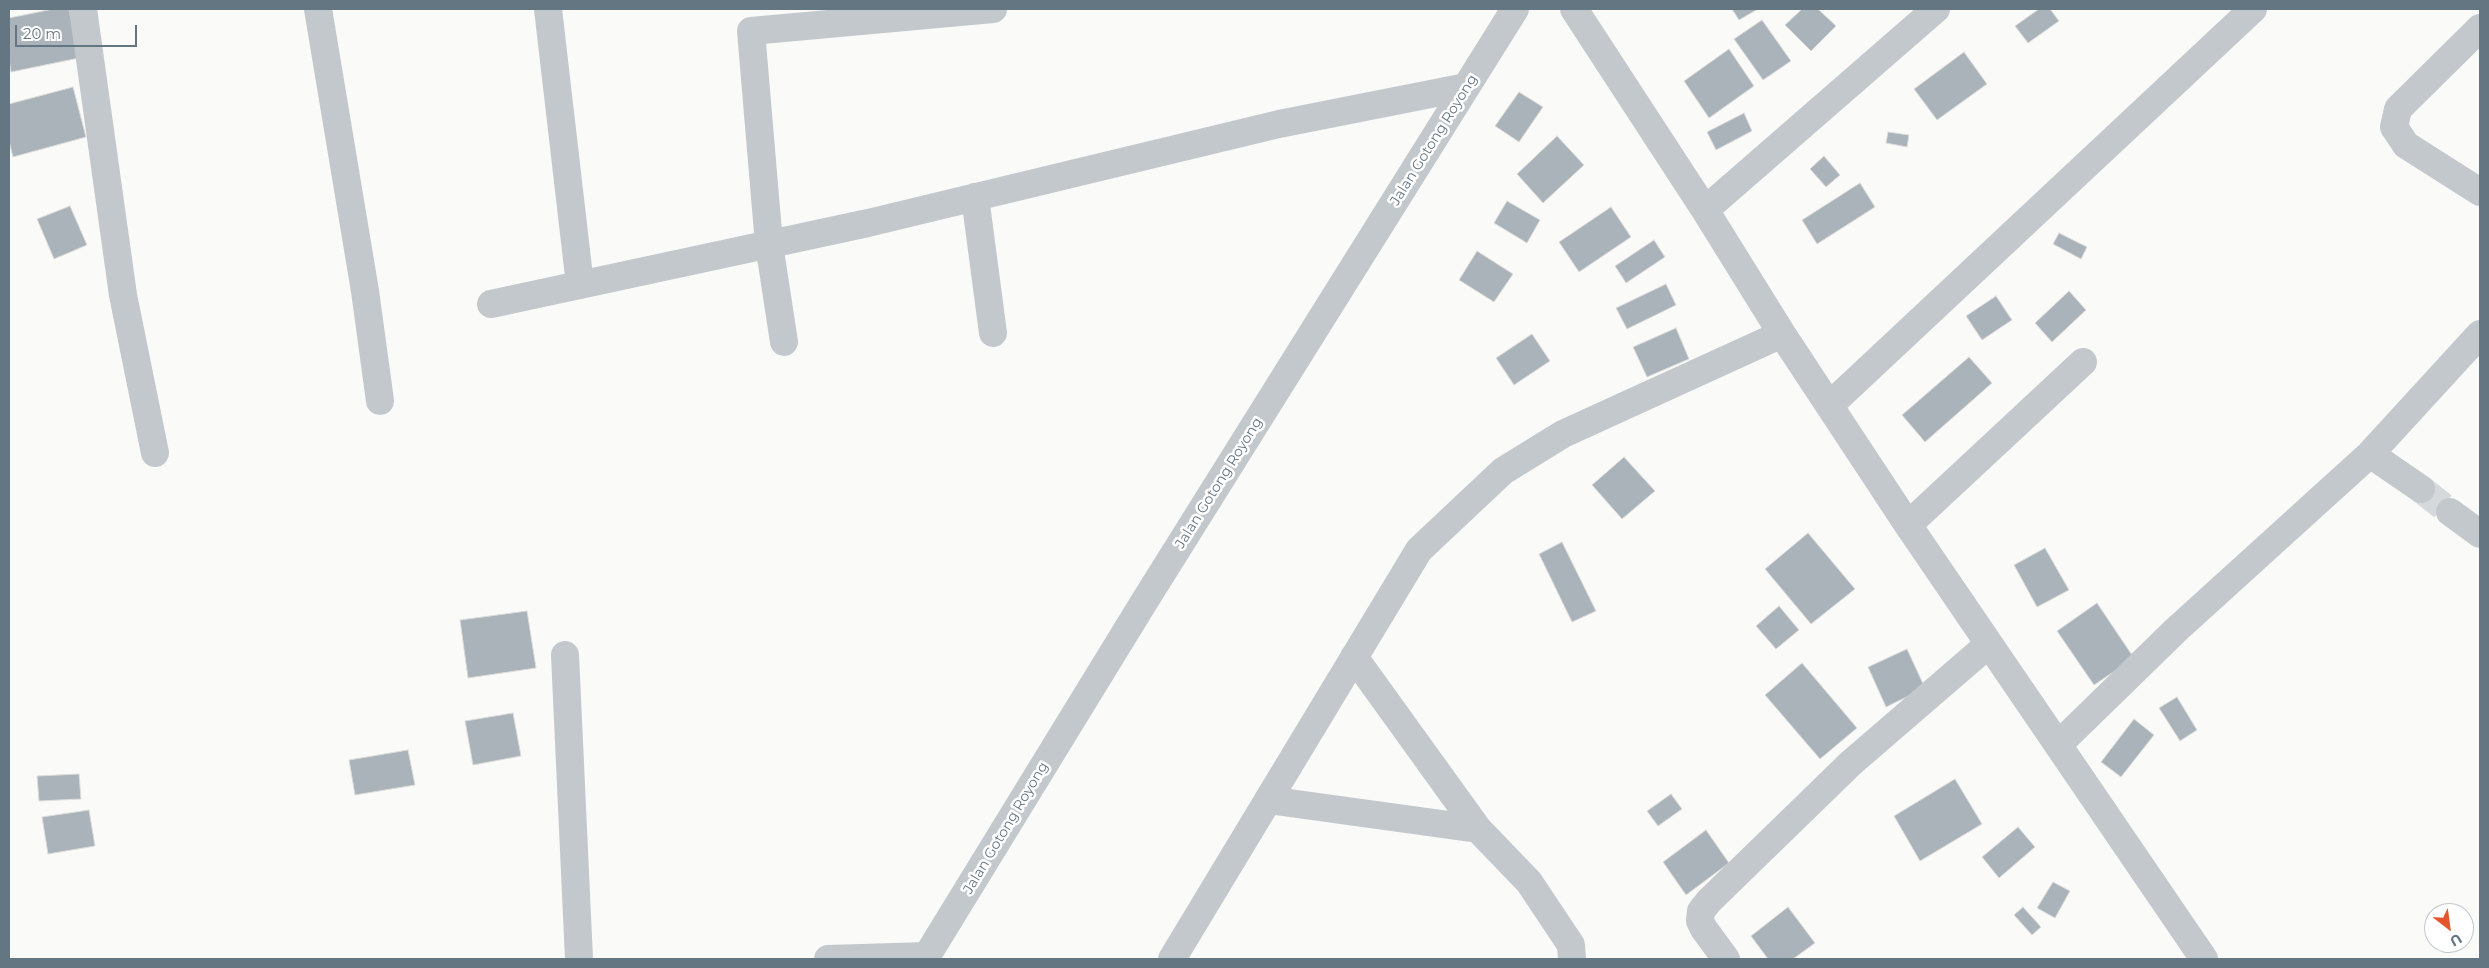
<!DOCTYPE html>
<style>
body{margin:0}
#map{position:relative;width:2489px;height:968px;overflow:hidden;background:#fafaf8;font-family:Montserrat,sans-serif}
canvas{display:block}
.frame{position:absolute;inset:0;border:10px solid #657683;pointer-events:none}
.north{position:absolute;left:2424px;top:903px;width:50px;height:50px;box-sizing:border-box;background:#fff;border:1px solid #c1c8cd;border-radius:50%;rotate:150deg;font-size:14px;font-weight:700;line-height:20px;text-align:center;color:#657683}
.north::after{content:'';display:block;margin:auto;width:18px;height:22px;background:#e4572e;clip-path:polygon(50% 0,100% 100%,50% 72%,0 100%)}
.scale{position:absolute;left:15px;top:25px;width:122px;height:22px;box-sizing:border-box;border:2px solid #657683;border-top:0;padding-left:6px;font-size:15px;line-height:18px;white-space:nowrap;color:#657683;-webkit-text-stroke:4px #fff;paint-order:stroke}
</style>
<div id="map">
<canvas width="2489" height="968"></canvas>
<div class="frame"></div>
<div class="north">U</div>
<div class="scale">20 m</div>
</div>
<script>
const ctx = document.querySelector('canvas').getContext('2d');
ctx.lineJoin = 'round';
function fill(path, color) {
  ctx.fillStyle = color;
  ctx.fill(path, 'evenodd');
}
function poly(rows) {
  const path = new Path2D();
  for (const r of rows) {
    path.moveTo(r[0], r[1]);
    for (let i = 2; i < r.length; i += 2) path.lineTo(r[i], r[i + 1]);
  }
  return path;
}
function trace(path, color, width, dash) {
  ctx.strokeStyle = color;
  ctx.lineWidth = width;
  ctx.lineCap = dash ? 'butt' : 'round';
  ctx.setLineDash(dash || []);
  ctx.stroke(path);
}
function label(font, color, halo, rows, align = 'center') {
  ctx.font = font + ' Montserrat,sans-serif';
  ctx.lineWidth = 5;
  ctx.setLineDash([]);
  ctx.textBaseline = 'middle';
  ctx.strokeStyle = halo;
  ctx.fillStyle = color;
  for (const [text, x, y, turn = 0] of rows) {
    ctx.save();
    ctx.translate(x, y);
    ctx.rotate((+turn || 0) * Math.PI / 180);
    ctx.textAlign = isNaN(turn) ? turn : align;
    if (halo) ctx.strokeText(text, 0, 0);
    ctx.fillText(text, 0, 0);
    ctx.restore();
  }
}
const building = poly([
 [53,9,69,9,79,58,11,72,9,59,9,18,53,9],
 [1732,9,1758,9,1739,20,1732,9],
 [1802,9,1818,9,1836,26,1811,51,1785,25,1802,9],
 [2039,9,2050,9,2059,21,2028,43,2015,26,2039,9],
 [1762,20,1791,61,1763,80,1734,39,1762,20],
 [1729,49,1754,86,1709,118,1684,81,1729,49],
 [1964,52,1987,84,1937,120,1914,89,1964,52],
 [73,87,86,137,13,157,9,141,9,104,73,87],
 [1519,92,1543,107,1519,142,1495,126,1519,92],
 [1744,113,1752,131,1716,150,1707,132,1744,113],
 [1888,132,1909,135,1907,147,1886,143,1888,132],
 [1557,136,1584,165,1543,203,1517,174,1557,136],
 [1824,156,1840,175,1826,187,1810,169,1824,156],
 [1860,183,1875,207,1817,244,1802,220,1860,183],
 [1507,201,1540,220,1527,243,1494,223,1507,201],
 [70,206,87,245,54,259,37,219,70,206],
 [1611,207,1631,237,1579,272,1559,242,1611,207],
 [2059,233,2087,247,2081,259,2053,244,2059,233],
 [1654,240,1665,257,1626,283,1615,266,1654,240],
 [1477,251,1513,274,1494,302,1459,280,1477,251],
 [1666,284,1676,305,1627,329,1616,308,1666,284],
 [2069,291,2086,310,2052,342,2035,323,2069,291],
 [1996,296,2012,320,1982,340,1966,316,1996,296],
 [1676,328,1689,359,1647,377,1633,347,1676,328],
 [1532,334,1550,361,1514,385,1496,358,1532,334],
 [1969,357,1992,383,1925,442,1902,415,1969,357],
 [1624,457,1655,491,1622,519,1592,485,1624,457],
 [1808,533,1855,589,1811,624,1765,569,1808,533],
 [1562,542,1596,611,1572,622,1539,554,1562,542],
 [2045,548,2069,590,2037,607,2014,565,2045,548],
 [2097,603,2134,658,2094,685,2057,631,2097,603],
 [1779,606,1799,630,1776,649,1756,626,1779,606],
 [527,611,536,668,468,678,460,620,527,611],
 [1907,649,1925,688,1886,707,1868,667,1907,649],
 [1802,663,1857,728,1820,759,1765,695,1802,663],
 [2177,697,2197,730,2180,741,2159,708,2177,697],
 [513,713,521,756,473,765,465,721,513,713],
 [2134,719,2154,735,2121,777,2101,762,2134,719],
 [408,750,415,785,355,795,349,760,408,750],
 [79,774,81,799,39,801,37,776,79,774],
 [1955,779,1982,824,1920,861,1894,816,1955,779],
 [1671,794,1682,809,1658,826,1647,811,1671,794],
 [89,810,95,846,48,854,42,817,89,810],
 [2018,827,2035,847,1999,878,1982,857,2018,827],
 [1706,830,1729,863,1686,895,1663,862,1706,830],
 [2053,882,2070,891,2055,918,2037,908,2053,882],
 [1788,907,1815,943,1793,959,1768,959,1751,936,1788,907],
 [2023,907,2041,927,2032,935,2014,915,2023,907]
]);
const streetTunnel = poly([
 [2421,489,2450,512]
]);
const street = poly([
 [83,9,123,295,155,453],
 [318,9,365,291,380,401],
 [548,9,580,285],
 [1574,9,1705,210,1782,334,1908,525,2204,959],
 [2480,28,2398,109,2394,127,2406,145,2480,192],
 [975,197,993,333],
 [1705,210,1936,9],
 [491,304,868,223,1279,124,1466,87],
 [784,342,769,244,751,31,993,9],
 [1830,405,2253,9],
 [2370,454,2421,489],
 [2450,512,2480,534],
 [1908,525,2083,362],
 [565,655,579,959],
 [1354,657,1478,829,1529,882,1571,945,1572,959],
 [2058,745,2176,630,2370,454,2480,334],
 [1268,800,1478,829],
 [828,959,927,956],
 [925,959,1144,602,1515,9],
 [1172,959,1419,550,1503,471,1563,434,1782,334],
 [1726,959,1704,929,1700,921,1701,911,1709,901,1851,763,1989,644]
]);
const streetNames = [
 ["Jalan Gotong Royong",1434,140,-58],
 ["Jalan Gotong Royong",1219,483,-58],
 ["Jalan Gotong Royong",1006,828,-59]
];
fill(building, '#aab3b9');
trace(building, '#dcdcda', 1);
trace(streetTunnel, '#d5d9db', 28, [28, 14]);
trace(street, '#c3c8cc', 28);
label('14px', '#657683', '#fff', streetNames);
</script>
